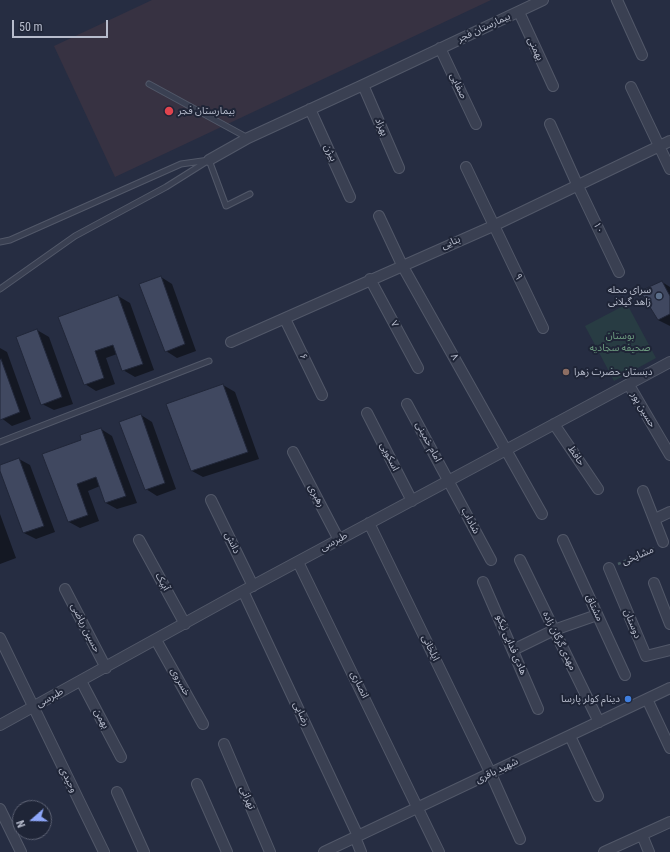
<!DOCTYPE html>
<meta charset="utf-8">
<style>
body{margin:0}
#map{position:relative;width:670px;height:852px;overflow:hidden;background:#262d42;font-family:"Roboto Condensed",sans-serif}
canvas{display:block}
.north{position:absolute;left:12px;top:800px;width:40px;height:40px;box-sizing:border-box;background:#1f2537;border:1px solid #5c6173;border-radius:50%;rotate:250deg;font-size:11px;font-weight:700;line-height:16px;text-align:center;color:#b7bccc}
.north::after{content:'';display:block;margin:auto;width:14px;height:18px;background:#8ea7fa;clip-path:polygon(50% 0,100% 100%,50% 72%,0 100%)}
.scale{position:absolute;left:12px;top:20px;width:96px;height:18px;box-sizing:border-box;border:2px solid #b7bccc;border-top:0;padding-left:5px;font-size:12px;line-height:14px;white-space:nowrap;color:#b7bccc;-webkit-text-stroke:3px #1f2537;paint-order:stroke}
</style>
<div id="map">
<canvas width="670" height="852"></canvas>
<div class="north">N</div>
<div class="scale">50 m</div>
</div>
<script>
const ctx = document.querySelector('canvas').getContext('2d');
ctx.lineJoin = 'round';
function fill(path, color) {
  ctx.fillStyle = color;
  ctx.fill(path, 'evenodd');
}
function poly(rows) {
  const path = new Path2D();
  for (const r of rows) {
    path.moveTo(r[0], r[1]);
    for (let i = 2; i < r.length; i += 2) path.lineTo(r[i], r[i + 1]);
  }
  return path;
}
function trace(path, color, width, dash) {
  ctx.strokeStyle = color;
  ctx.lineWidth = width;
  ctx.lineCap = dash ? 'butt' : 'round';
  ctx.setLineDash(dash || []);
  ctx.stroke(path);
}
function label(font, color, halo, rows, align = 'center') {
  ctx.font = font + ' "Roboto Condensed","Noto Sans Arabic",sans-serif';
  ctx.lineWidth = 4;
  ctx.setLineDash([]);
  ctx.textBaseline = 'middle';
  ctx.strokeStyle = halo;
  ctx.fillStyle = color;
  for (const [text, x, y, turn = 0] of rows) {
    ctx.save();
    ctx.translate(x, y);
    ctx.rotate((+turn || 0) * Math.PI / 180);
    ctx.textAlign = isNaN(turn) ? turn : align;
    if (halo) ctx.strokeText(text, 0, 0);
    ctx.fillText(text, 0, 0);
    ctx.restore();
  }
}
const medical = poly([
 [152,0,491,0,115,177,54,46]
]);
const green = poly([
 [627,304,656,358,614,381,585,326]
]);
const shadow = poly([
 [161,277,172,284,196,351,177,358,166,351],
 [662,282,670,287,670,326,658,320],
 [118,296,130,303,154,370,135,377,123,370,117,354,106,358,115,384,96,391,85,384,60,318],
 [37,330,49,337,73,404,54,410,42,404],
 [0,348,7,352,31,419,12,426,0,417],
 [223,385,235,392,259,459,203,477,192,471,167,404],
 [141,415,152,422,176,489,157,496,146,489],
 [101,429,112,436,137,503,117,509,106,503,100,486,88,491,99,521,80,528,69,522,83,441],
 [19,459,30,465,55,532,36,539,24,533,0,468,0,466],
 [0,514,16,558,0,564]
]);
const building = poly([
 [161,276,185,344,165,352,139,284,161,276],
 [662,281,670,296,670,314,658,320,640,291,662,281],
 [118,295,143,364,122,371,113,345,95,351,104,378,84,385,58,317,118,295],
 [37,329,62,397,41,405,16,337,37,329],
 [1,359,20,412,0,420,0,360,1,359],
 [223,384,248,452,191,471,166,404,223,384],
 [141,414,165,483,145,490,119,422,141,414],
 [101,428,126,496,105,503,96,477,77,484,88,515,68,522,42,454,81,440,80,435,101,428],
 [19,458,44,526,23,533,0,471,0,465,19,458]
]);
const path = poly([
 [618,564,655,548]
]);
const service = poly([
 [149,84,248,138],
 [209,160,226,206,250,194],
 [0,242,10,240,181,164,209,160,166,187,75,236,0,289],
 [0,442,209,361]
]);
const minor = poly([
 [617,0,642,55],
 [519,12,553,86],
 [440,48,476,124],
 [363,85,399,168],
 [631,87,670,169],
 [310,109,350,197],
 [550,124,577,184,619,272],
 [209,160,248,138,363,85,543,0],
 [466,167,543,328],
 [379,216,402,265,542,514],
 [370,279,418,368],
 [285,319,322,395],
 [231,342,493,226,670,141],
 [629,385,670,455],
 [407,404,491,560],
 [367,413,412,501],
 [554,424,598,489],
 [293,452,339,540],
 [643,491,663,542],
 [211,500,253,586],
 [655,519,670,512],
 [369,523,491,774,520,839],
 [139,540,185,624],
 [563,540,625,675],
 [520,560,599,722],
 [298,562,439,852],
 [609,568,646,656,670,650],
 [483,582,538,709],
 [654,583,670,624],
 [65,589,106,668],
 [243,591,358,836],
 [0,638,104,852],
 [156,640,203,724],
 [513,650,554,630,597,615],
 [81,681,121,757],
 [647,699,670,748],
 [0,725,243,591,670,362],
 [570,736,598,796],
 [224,744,270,852],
 [197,784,227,852],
 [117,792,144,852],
 [0,809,21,852],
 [642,835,649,852],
 [355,837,361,852],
 [324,852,670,688],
 [604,852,670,822]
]);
const markers = [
 [169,111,5,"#e0444e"],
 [659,296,4,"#5c6f8a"],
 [566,372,4,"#8d6e63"],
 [628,699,4,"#3f7fe0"]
];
const streetNames = [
 ["بیمارستان فجر",484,28,-25],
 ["بهمنی",535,49,65],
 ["صفایی",458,86,65],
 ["بهزاد",381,127,67],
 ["بیژن",330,153,65],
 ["۱۰",598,228,64],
 ["بنایی",451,243,-23],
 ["۹",518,277,64],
 ["۷",394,324,62],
 ["۶",303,357,64],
 ["۸",454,357,61],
 ["حسین پور",643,410,60],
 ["امام خمینی",428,442,62],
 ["حافظ",576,456,55],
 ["اسکویی",389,457,63],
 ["رهبری",316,496,63],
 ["شاداب",470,521,62],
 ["طبرسی",334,542,-28],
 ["دانش",232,543,64],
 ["مشایخی",638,556,-23],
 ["آبیک",162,582,61],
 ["مشتاق",594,608,65],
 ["دوستان",632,624,68],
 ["حسین ریاضی",85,628,63],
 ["مهدی گرگان زاده",559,641,64],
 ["هادی فدایی نیکو",511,645,67],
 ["ایلخانی",430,648,64],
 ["خسروی",180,682,61],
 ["انصاری",359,685,64],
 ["طبرسی",50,698,-29],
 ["رضایی",301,714,65],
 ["بهمن",101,719,62],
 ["شهید باقری",497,771,-26],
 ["وحیدی",68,780,64],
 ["تهرانی",247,798,67]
];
const poiNames = [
 ["بیمارستان فجر",178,111],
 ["سرای محله",651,290,"right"],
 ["زاهد گیلانی",651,302,"right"],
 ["دبستان حضرت زهرا",574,372],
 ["دینام کولر پارسا",620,699,"right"]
];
const parkNames = [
 ["بوستان",620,336],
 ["صحیفه سجادیه",620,348]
];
fill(medical, '#373242');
fill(green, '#283c43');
fill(shadow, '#0007');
fill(building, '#404860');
trace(building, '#212739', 1);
trace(service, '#525869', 7);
trace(minor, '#525869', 12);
trace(path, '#465960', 2.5, [3, 3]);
trace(service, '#3a4052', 5);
trace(minor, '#3a4052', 10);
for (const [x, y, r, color] of markers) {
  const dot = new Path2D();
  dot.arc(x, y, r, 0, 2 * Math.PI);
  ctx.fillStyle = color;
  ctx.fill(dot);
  trace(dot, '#1f2537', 1.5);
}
label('10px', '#b7bccc', '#1f2537', streetNames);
label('10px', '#b7bccc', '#1f2537', poiNames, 'left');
label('10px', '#6e9d80', '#1f2537', parkNames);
</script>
